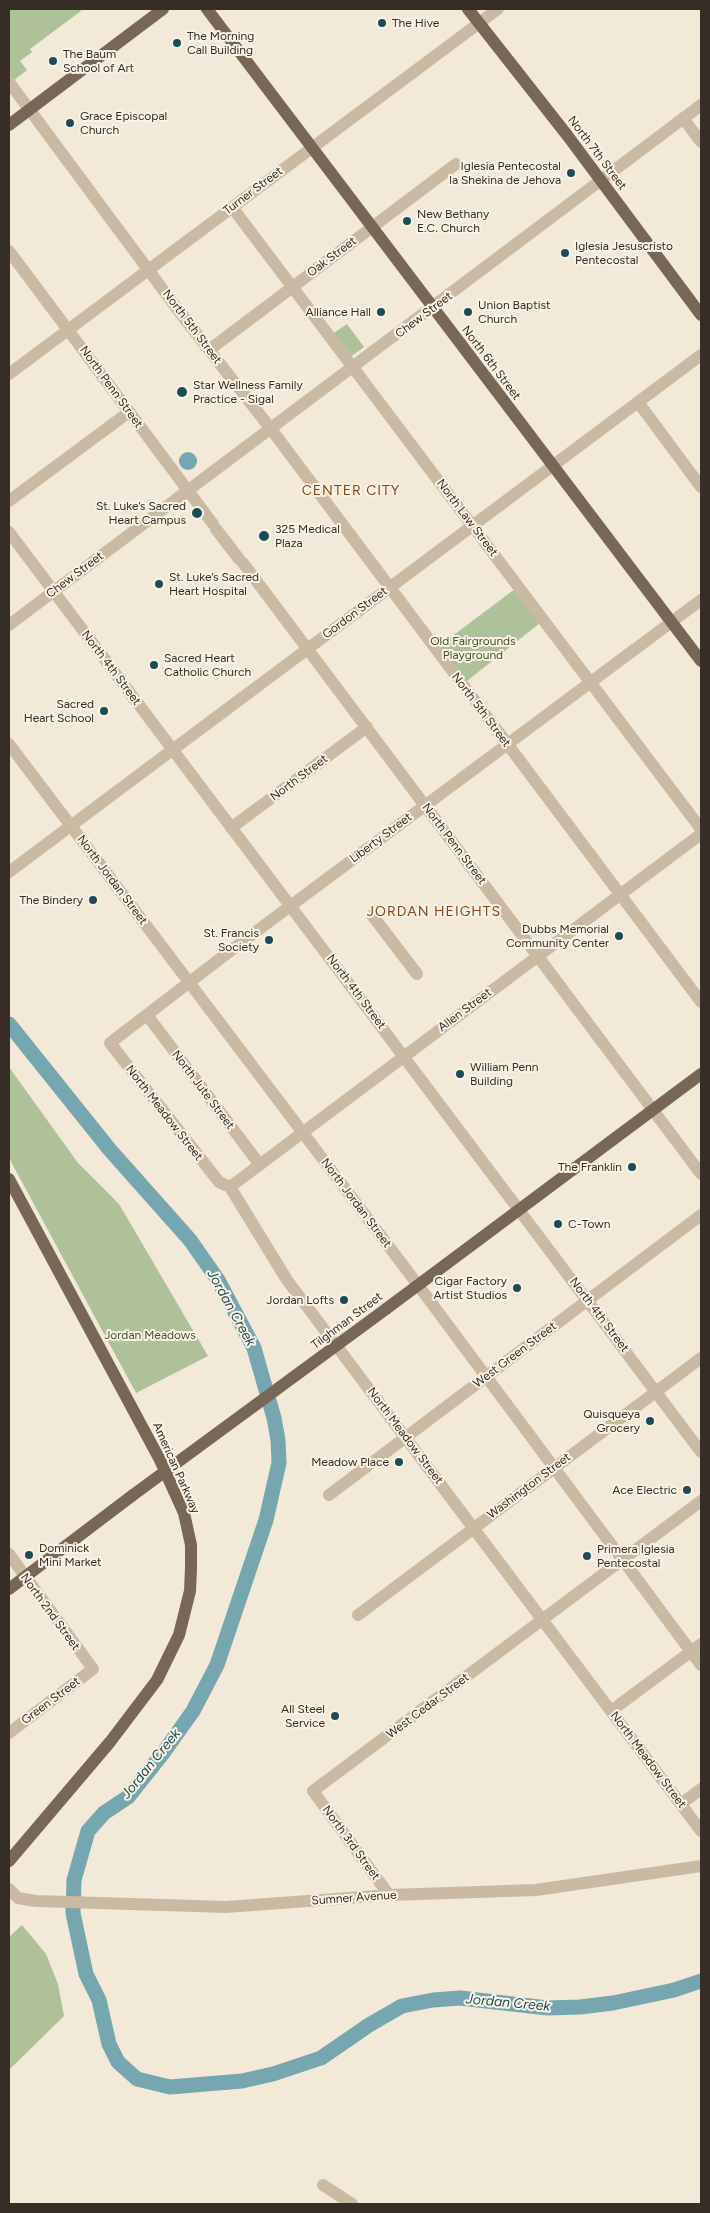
<!DOCTYPE html>
<meta charset="utf-8">
<style>
body{margin:0}
#map{position:relative;width:710px;height:2213px;overflow:hidden;background:#f2e9d8;font-family:Figtree,sans-serif}
canvas{display:block}
.frame{position:absolute;inset:0;border:10px solid #352d26;pointer-events:none}
</style>
<div id="map">
<canvas width="710" height="2213"></canvas>
<div class="frame"></div>
</div>
<script>
const ctx = document.querySelector('canvas').getContext('2d');
ctx.lineJoin = 'round';
function fill(path, color) {
  ctx.fillStyle = color;
  ctx.fill(path, 'evenodd');
}
function poly(rows) {
  const path = new Path2D();
  for (const r of rows) {
    if (r.length === 3) {
      path.moveTo(r[0] + r[2], r[1]);
      path.arc(r[0], r[1], r[2], 0, 2 * Math.PI);
      continue;
    }
    path.moveTo(r[0], r[1]);
    for (let i = 2; i < r.length; i += 2) path.lineTo(r[i], r[i + 1]);
  }
  return path;
}
function trace(path, color, width, dash) {
  ctx.strokeStyle = color;
  ctx.lineWidth = width;
  ctx.lineCap = dash ? 'butt' : 'round';
  ctx.setLineDash(dash || []);
  ctx.stroke(path);
}
function label(font, color, halo, rows, align = 'center') {
  ctx.font = font + ' Figtree,sans-serif';
  ctx.lineWidth = 4;
  ctx.setLineDash([]);
  ctx.textBaseline = 'middle';
  ctx.strokeStyle = halo;
  ctx.fillStyle = color;
  for (const [text, x, y, turn = 0] of rows) {
    ctx.save();
    ctx.translate(x, y);
    ctx.rotate((+turn || 0) * Math.PI / 180);
    ctx.textAlign = isNaN(turn) ? turn : align;
    if (halo) ctx.strokeText(text, 0, 0);
    ctx.fillText(text, 0, 0);
    ctx.restore();
  }
}
const green = poly([
 [9,9,80,9,81,11,30,49,32,52,20,61,27,70,13,81,9,75],
 [347,324,364,347,349,358,331,335],
 [515,589,540,623,467,681,439,646],
 [9,1067,78,1163,119,1204,208,1356,136,1393,9,1158],
 [22,1925,46,1954,58,1984,64,2016,9,2070,9,1937]
]);
const water = poly([
 [188,461,9]
]);
const river = poly([
 [9,1024,110,1150,190,1240,218,1280,254,1348,274,1418,278,1440,279,1463,266,1520,217,1665,193,1711,163,1753,128,1797,104,1813,88,1831,74,1880,73,1913,86,1974,99,2000,109,2044,118,2062,137,2079,170,2087,242,2081,273,2074,321,2058,369,2025,402,2006,433,2000,460,1998,548,2008,580,2007,613,2003,674,1990,701,1981]
]);
const minor = poly([
 [9,82,181,314,271,429,701,1002],
 [683,118,701,142],
 [232,207,701,829],
 [9,251,213,524],
 [209,350,456,164],
 [9,374,498,9],
 [638,402,701,487],
 [9,501,129,412],
 [146,522,701,105],
 [216,529,239,559],
 [9,532,701,1452],
 [243,563,701,1174],
 [701,600,238,945,110,1043,219,1182,230,1187,287,1280,701,1831],
 [9,625,142,525],
 [9,744,418,1285,701,1665],
 [231,828,367,727],
 [9,872,701,355],
 [372,915,417,974],
 [147,1015,260,1165],
 [230,1187,701,834],
 [329,1495,701,1215],
 [9,1554,93,1669,9,1733],
 [358,1615,701,1358],
 [611,1711,701,1644],
 [681,1804,701,1789],
 [9,1889,18,1898,36,1901,226,1907,389,1895,536,1890,701,1866],
 [389,1895,313,1791,701,1501],
 [323,2185,352,2204]
]);
const major = poly([
 [207,9,701,661],
 [468,9,567,135,701,315],
 [9,125,163,9],
 [9,1179,160,1460,184,1513,191,1545,191,1568,190,1591,179,1635,157,1680,110,1742,9,1861],
 [386,1309,701,1074],
 [9,1589,133,1495]
]);
const majorBridge = poly([
 [133,1495,386,1309]
]);
const markers = [
 [382,23,5,"#1a4d58"],
 [177,43,5,"#1a4d58"],
 [53,61,5,"#1a4d58"],
 [70,123,5,"#1a4d58"],
 [571,173,5,"#1a4d58"],
 [407,221,5,"#1a4d58"],
 [565,253,5,"#1a4d58"],
 [381,312,5,"#1a4d58"],
 [468,312,5,"#1a4d58"],
 [182,392,6,"#1a4d58"],
 [197,513,6,"#1a4d58"],
 [264,536,6,"#1a4d58"],
 [159,584,5,"#1a4d58"],
 [154,665,5,"#1a4d58"],
 [104,711,5,"#1a4d58"],
 [93,900,5,"#1a4d58"],
 [619,936,5,"#1a4d58"],
 [269,940,5,"#1a4d58"],
 [460,1074,5,"#1a4d58"],
 [632,1167,5,"#1a4d58"],
 [558,1224,5,"#1a4d58"],
 [517,1288,5,"#1a4d58"],
 [344,1300,5,"#1a4d58"],
 [650,1421,5,"#1a4d58"],
 [399,1462,5,"#1a4d58"],
 [687,1490,5,"#1a4d58"],
 [29,1555,5,"#1a4d58"],
 [587,1556,5,"#1a4d58"],
 [335,1716,5,"#1a4d58"]
];
const poiNames = [
 ["The Hive",392,23],
 ["The Morning",187,36],
 ["Call Building",187,50],
 ["The Baum",63,54],
 ["School of Art",63,68],
 ["Grace Episcopal",80,116],
 ["Church",80,130],
 ["Iglesia Pentecostal",561,166,"right"],
 ["la Shekina de Jehova",561,180,"right"],
 ["New Bethany",417,214],
 ["E.C. Church",417,228],
 ["Iglesia Jesuscristo",575,246],
 ["Pentecostal",575,260],
 ["Union Baptist",478,305],
 ["Church",478,319],
 ["Alliance Hall",371,312,"right"],
 ["Star Wellness Family",193,385],
 ["Practice - Sigal",193,399],
 ["St. Luke’s Sacred",186,506,"right"],
 ["Heart Campus",186,520,"right"],
 ["325 Medical",275,529],
 ["Plaza",275,543],
 ["St. Luke’s Sacred",169,577],
 ["Heart Hospital",169,591],
 ["Sacred Heart",164,658],
 ["Catholic Church",164,672],
 ["Sacred",94,704,"right"],
 ["Heart School",94,718,"right"],
 ["The Bindery",83,900,"right"],
 ["Dubbs Memorial",609,929,"right"],
 ["Community Center",609,943,"right"],
 ["St. Francis",259,933,"right"],
 ["Society",259,947,"right"],
 ["William Penn",470,1067],
 ["Building",470,1081],
 ["The Franklin",622,1167,"right"],
 ["C-Town",568,1224],
 ["Cigar Factory",507,1281,"right"],
 ["Artist Studios",507,1295,"right"],
 ["Jordan Lofts",334,1300,"right"],
 ["Quisqueya",640,1414,"right"],
 ["Grocery",640,1428,"right"],
 ["Meadow Place",389,1462,"right"],
 ["Ace Electric",677,1490,"right"],
 ["Dominick",39,1548],
 ["Mini Market",39,1562],
 ["Primera Iglesia",597,1549],
 ["Pentecostal",597,1563],
 ["All Steel",325,1709,"right"],
 ["Service",325,1723,"right"]
];
const streetNames = [
 ["North 7th Street",597,153,53],
 ["Turner Street",253,191,-37],
 ["Oak Street",332,257,-37],
 ["Chew Street",424,315,-37],
 ["North 5th Street",192,327,53],
 ["North 6th Street",491,363,53],
 ["North Penn Street",111,387,54],
 ["North Law Street",467,518,53],
 ["Chew Street",75,575,-37],
 ["Gordon Street",355,613,-37],
 ["North 4th Street",111,668,53],
 ["North 5th Street",481,710,53],
 ["North Street",299,778,-37],
 ["Liberty Street",381,838,-37],
 ["North Penn Street",454,844,53],
 ["North Jordan Street",112,880,53],
 ["North 4th Street",356,992,53],
 ["Allen Street",465,1010,-37],
 ["North Jute Street",203,1090,53],
 ["North Meadow Street",164,1113,52],
 ["North Jordan Street",356,1203,53],
 ["North 4th Street",599,1315,53],
 ["Tilghman Street",347,1321,-37],
 ["West Green Street",515,1355,-37],
 ["North Meadow Street",405,1436,53],
 ["American Parkway",176,1468,66],
 ["Washington Street",529,1486,-37],
 ["North 2nd Street",50,1612,54],
 ["Green Street",51,1701,-37],
 ["West Cedar Street",428,1706,-37],
 ["North Meadow Street",648,1760,53],
 ["North 3rd Street",351,1843,54],
 ["Sumner Avenue",354,1898,-4]
];
const parkNames = [
 ["Old Fairgrounds",473,641],
 ["Playground",473,655],
 ["Jordan Meadows",150,1335]
];
const neighbourhoodNames = [
 ["CENTER CITY",351,491],
 ["JORDAN HEIGHTS",434,912]
];
const waterNames = [
 ["Jordan Creek",231,1308,61],
 ["Jordan Creek",151,1764,-51],
 ["Jordan Creek",508,2003,5]
];
fill(green, '#afc198');
fill(water, '#76a7b0');
trace(river, '#76a7b0', 15);
trace(minor, '#cabaa4', 12);
trace(major, '#786656', 12);
trace(majorBridge, '#786656', 12);
for (const [x, y, r, color] of markers) {
  const dot = new Path2D();
  dot.arc(x, y, r, 0, 2 * Math.PI);
  ctx.fillStyle = color;
  ctx.fill(dot);
  trace(dot, '#faf3e5', 2);
}
label('12px', '#352d26', '#faf3e5', poiNames, 'left');
label('12px', '#352d26', '#faf3e5', streetNames);
label('12px', '#3f5429', '#faf3e5', parkNames);
ctx.letterSpacing = '1px';
label('14px', '#87421c', '#faf3e5', neighbourhoodNames);
ctx.letterSpacing = '0px';
label('italic 14px', '#1a4d58', '#faf3e5', waterNames);
</script>
